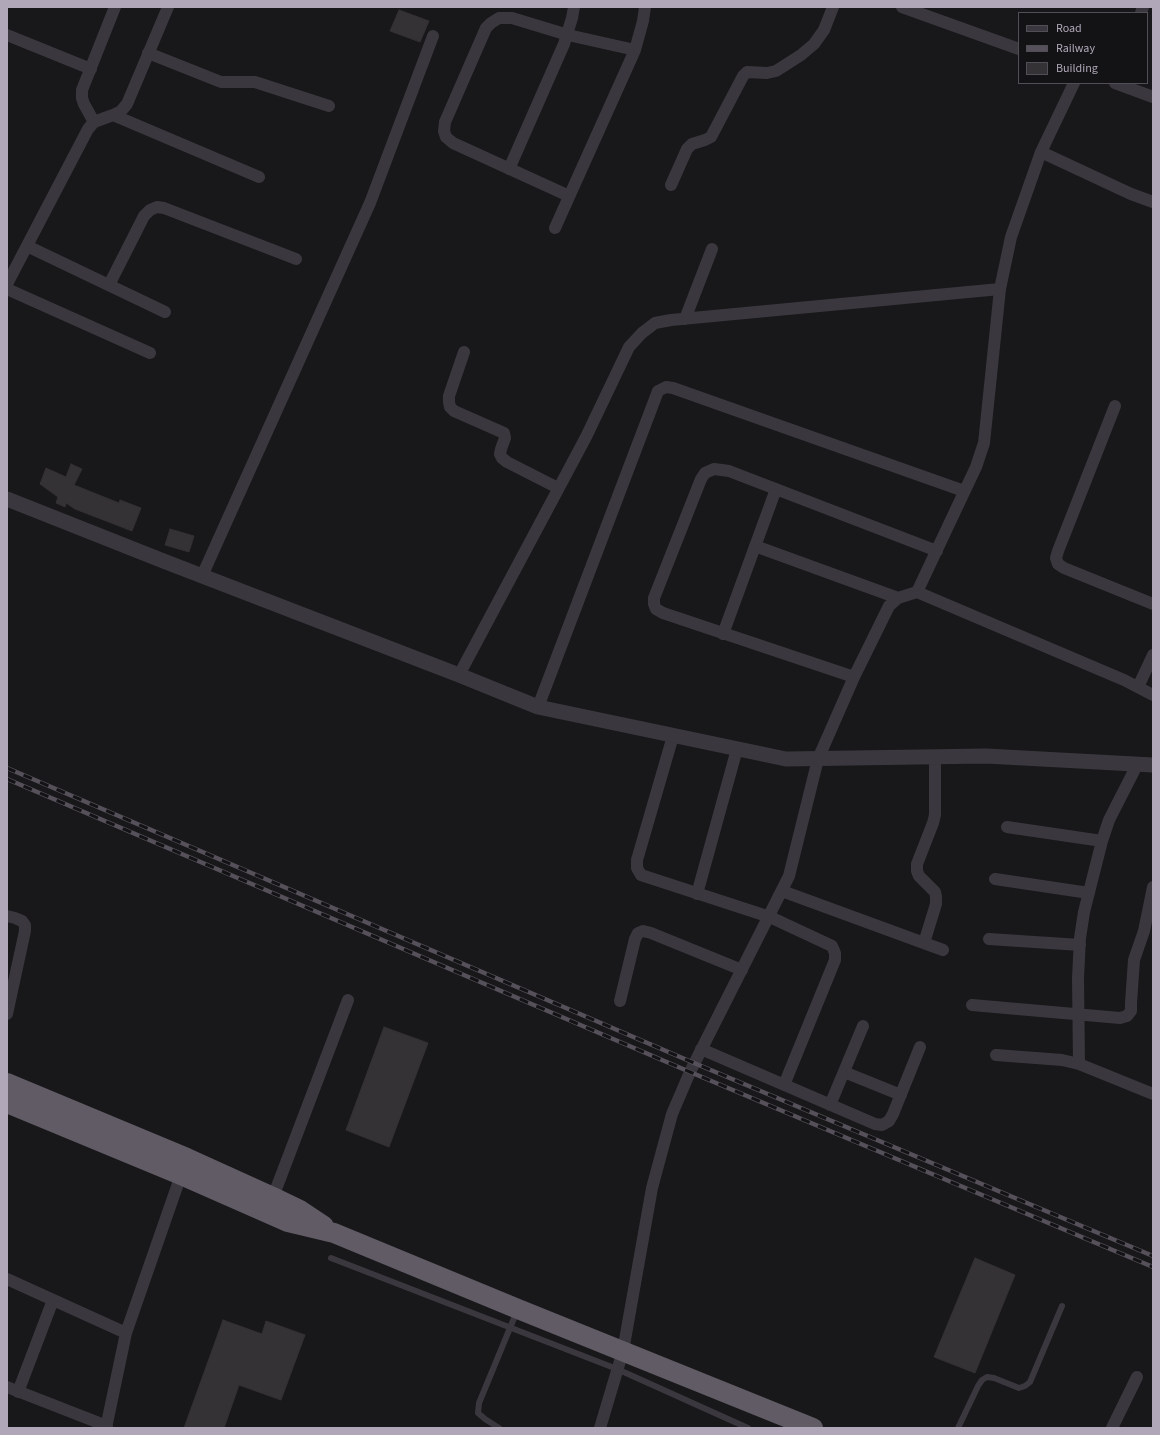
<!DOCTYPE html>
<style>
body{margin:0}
#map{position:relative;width:1160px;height:1435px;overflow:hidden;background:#181719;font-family:"Source Sans 3",sans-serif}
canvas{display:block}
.frame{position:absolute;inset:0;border:8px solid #b0a8b9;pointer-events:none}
.legend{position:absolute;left:1018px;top:12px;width:130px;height:72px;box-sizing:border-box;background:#131214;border:1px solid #524e56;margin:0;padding:5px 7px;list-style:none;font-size:12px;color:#b0a8b9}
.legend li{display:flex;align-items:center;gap:8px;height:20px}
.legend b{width:20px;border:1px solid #524e56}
</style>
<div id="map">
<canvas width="1160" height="1435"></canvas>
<div class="frame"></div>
<ul class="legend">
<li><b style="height:5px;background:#3b373e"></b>Road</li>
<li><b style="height:5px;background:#555059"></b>Railway</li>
<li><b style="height:11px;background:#343235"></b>Building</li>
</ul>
</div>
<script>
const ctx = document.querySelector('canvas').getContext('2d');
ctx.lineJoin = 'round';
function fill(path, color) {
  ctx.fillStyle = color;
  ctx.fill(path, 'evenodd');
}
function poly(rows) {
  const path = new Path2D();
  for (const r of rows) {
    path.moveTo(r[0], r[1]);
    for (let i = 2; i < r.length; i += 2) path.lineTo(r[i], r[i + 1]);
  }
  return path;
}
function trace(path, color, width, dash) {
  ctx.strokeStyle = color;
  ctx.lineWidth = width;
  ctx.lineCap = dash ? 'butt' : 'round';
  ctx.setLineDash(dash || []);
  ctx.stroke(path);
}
const building = poly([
 [399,10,429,21,420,42,390,31,399,10],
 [71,464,82,469,74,485,119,503,120,500,141,508,132,531,75,509,66,503,65,507,56,503,58,497,40,484,46,468,66,477,71,464],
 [170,529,194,536,189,552,165,545,170,529],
 [384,1027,428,1043,389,1147,346,1130,384,1027],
 [975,1258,1015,1275,975,1373,934,1357,975,1258],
 [223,1320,262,1334,266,1321,305,1335,281,1400,239,1385,224,1428,184,1428,223,1320]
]);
const service = poly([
 [331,1258,617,1369,748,1428],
 [499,1428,485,1419,478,1413,479,1403,517,1311],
 [958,1428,978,1386,982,1380,987,1377,994,1378,1019,1388,1025,1386,1030,1382,1062,1306]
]);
const minor = poly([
 [902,7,1019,49],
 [1141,13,1143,7],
 [7,35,91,69],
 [148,53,221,82,255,82,329,106],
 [1074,83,1041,152,1011,237,1000,289,984,443,976,467,917,592,1124,680,1153,695],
 [1115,83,1153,97],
 [113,115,259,177],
 [94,122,84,104,82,98,82,90,115,7],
 [1041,152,1131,194,1153,202],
 [509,169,564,44,572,18,574,7],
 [671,185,687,149,692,144,705,140,711,137,743,76,747,72,767,73,776,71,801,55,814,44,824,30,833,7],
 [569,196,453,143,446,137,444,131,445,122,486,28,491,23,499,18,512,18,568,35,635,50],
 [555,228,635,50,643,21,645,7],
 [27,246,165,312],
 [7,284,88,129,94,122,113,115,121,111,127,104,168,7],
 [109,285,144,216,150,210,157,207,164,208,296,259],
 [7,289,150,353],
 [685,319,712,249],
 [464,352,449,396,449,402,450,407,454,411,504,433,505,438,501,449,500,454,502,458,507,462,558,488],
 [1115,406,1058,551,1056,558,1058,564,1064,568,1153,604],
 [755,546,898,598],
 [202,576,370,203,433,36],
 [723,634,776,489],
 [459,675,586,437,629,347,642,333,655,323,671,320,1000,289],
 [854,677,663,613,656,609,654,604,654,598,701,479,705,473,714,469,729,471,937,551],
 [1138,687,1153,655],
 [538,707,658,391,666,387,673,388,964,491],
 [673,736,637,860,637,868,641,875,770,917,832,946,835,953,835,960,784,1085],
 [1007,827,1102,841],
 [995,879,1089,893],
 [782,891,943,950],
 [697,894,737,749],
 [7,916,15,918,22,921,25,925,25,931,7,1014],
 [989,939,1080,945],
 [924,943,936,904,936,897,935,892,919,876,917,871,917,864,933,823,935,815,935,757],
 [620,1001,635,939,638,933,643,931,651,933,742,970],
 [972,1005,1120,1018,1127,1016,1131,1011,1131,1003,1134,960,1144,931,1153,887],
 [701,1049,875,1124,882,1125,889,1121,893,1114,920,1047],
 [996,1055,1062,1060,1079,1064,1153,1094],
 [1079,1064,1078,978,1080,938,1084,912,1102,841,1109,820,1137,765],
 [844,1072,901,1095],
 [830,1105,863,1026],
 [273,1197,348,1000],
 [7,1279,126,1333],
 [7,1387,107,1426],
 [18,1392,53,1300],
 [106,1428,126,1333,181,1175],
 [600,1428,623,1351,652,1188,672,1114,690,1072,789,876,818,759,854,677,889,606,898,598,917,592],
 [1112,1428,1137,1377]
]);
const tertiary = poly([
 [7,499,166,562,459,675,538,707,786,759,986,756,1153,765]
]);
const trunk = poly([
 [7,1083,187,1158,273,1197,300,1210,324,1226],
 [7,1103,181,1175,288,1222,334,1233,518,1309,813,1428]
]);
const rail = poly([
 [7,768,694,1063,1153,1256],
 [7,779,690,1072,1153,1267]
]);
fill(building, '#343235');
trace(building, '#343035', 1);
trace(service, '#3b373e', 6);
trace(minor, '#3b373e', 12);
trace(tertiary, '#3b373e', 15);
trace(trunk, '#615b66', 20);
trace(rail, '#555059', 4.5);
trace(rail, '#131214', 3, [9]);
</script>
